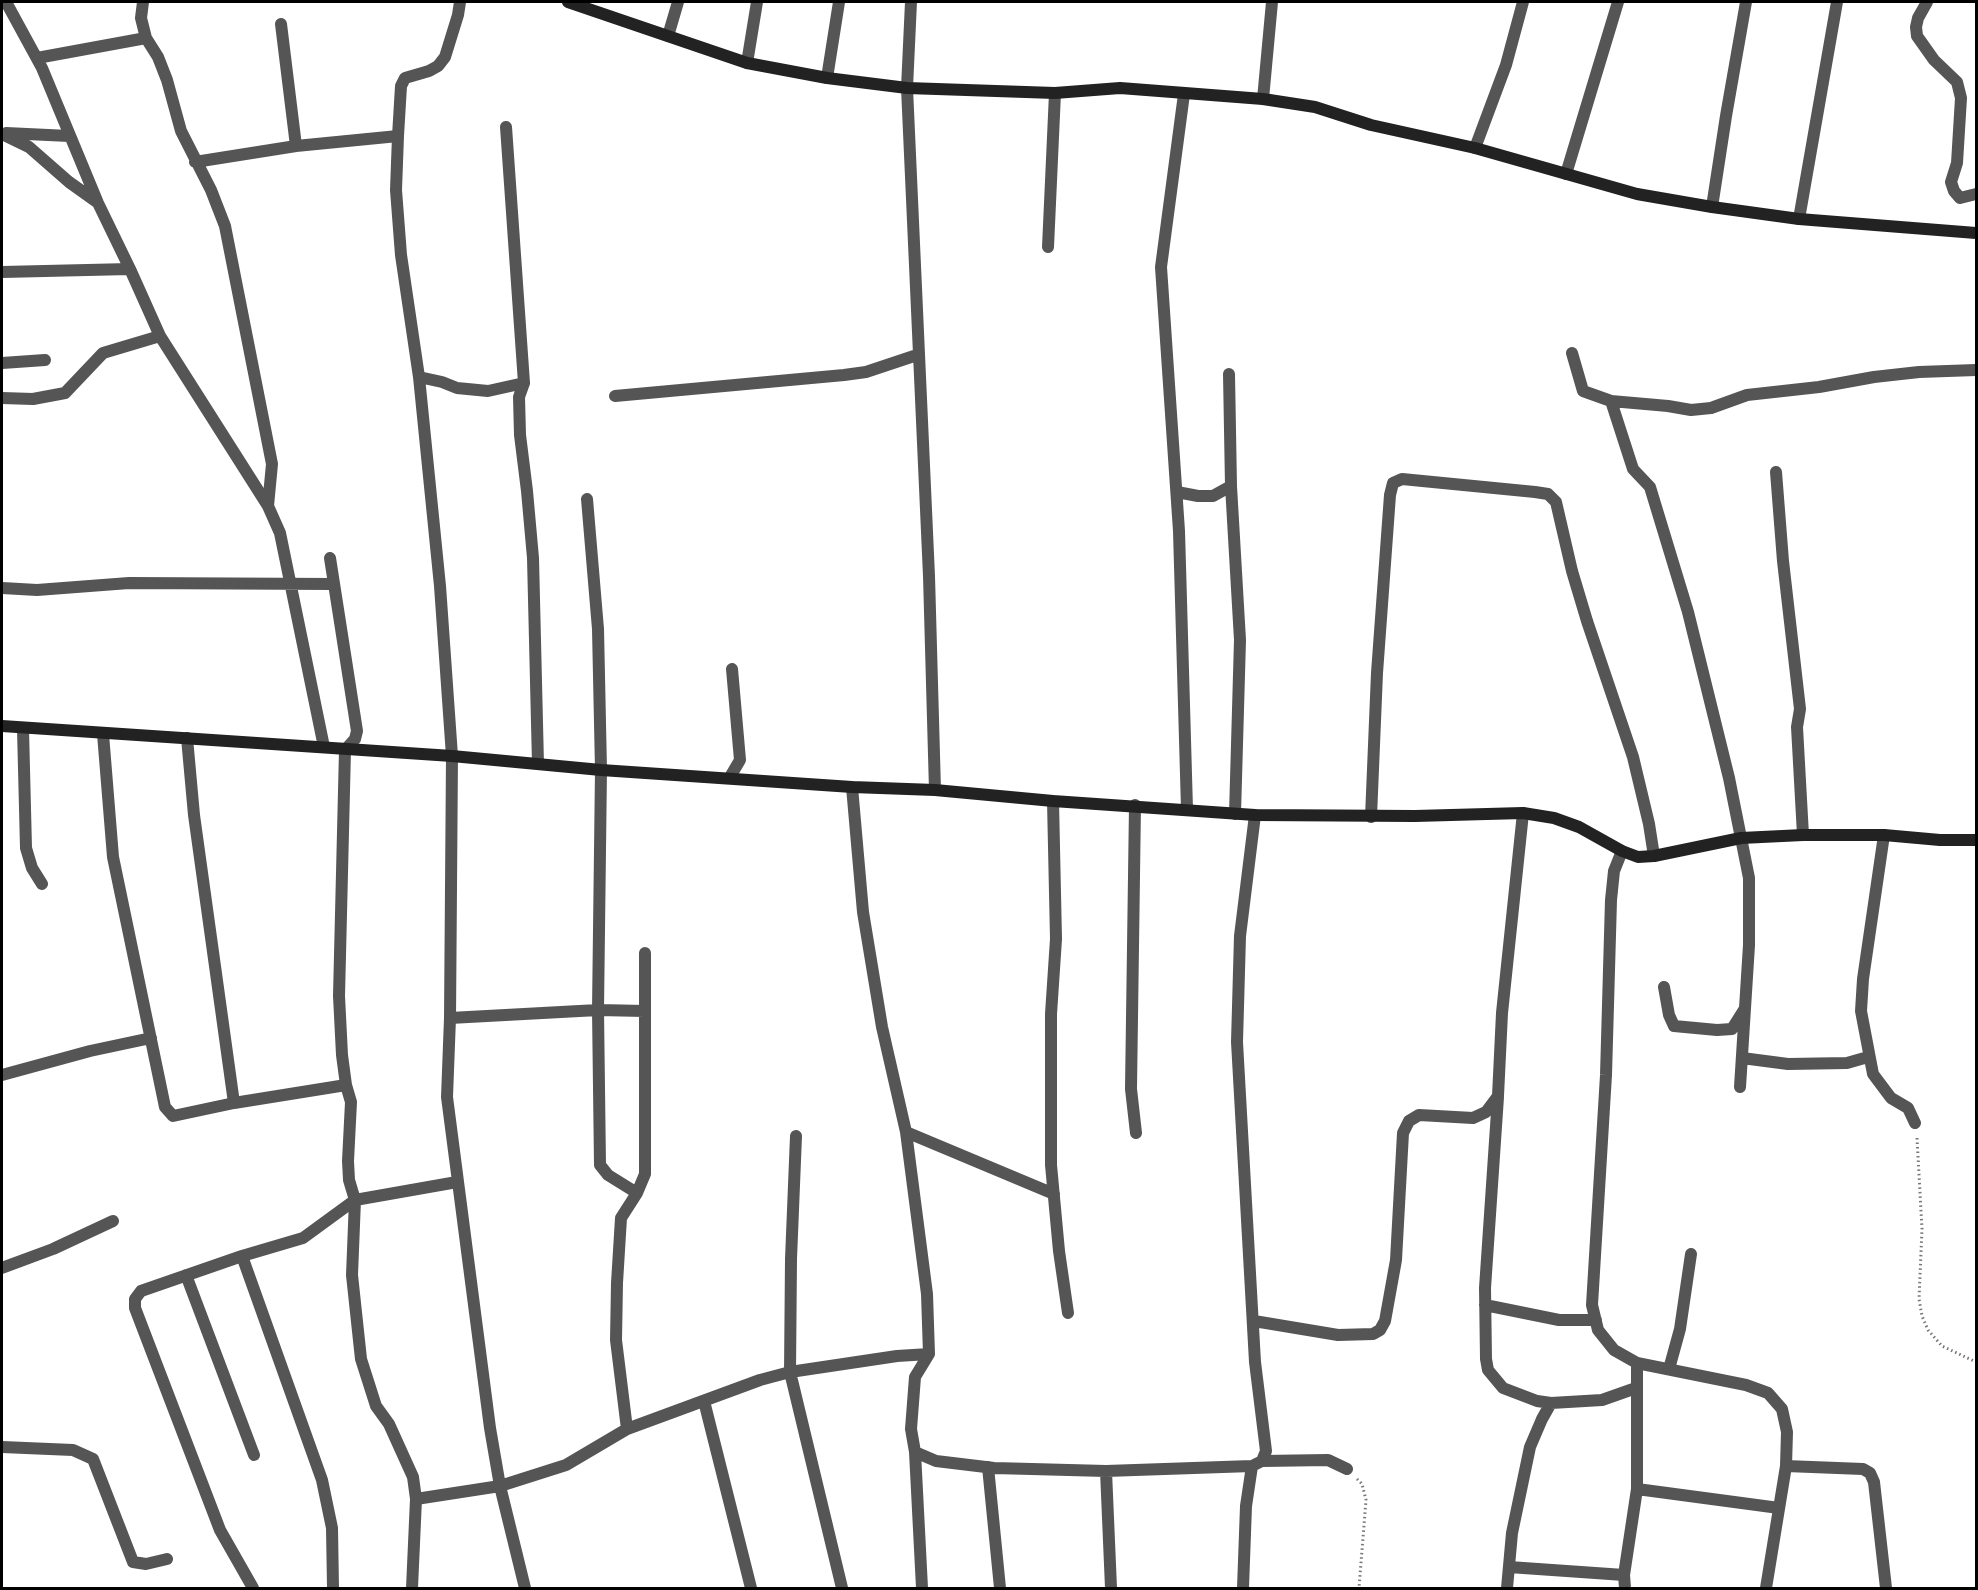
<!DOCTYPE html>
<style>
body{margin:0}
#map{position:relative;width:1978px;height:1590px;overflow:hidden;background:#fff;font-family:Karla,sans-serif}
canvas{display:block}
.frame{position:absolute;inset:0;border:3px solid #000;pointer-events:none}
</style>
<div id="map">
<canvas width="1978" height="1590"></canvas>
<div class="frame"></div>
</div>
<script>
const ctx = document.querySelector('canvas').getContext('2d');
ctx.lineJoin = 'round';
function poly(rows) {
  const path = new Path2D();
  for (const r of rows) {
    path.moveTo(r[0], r[1]);
    for (let i = 2; i < r.length; i += 2) path.lineTo(r[i], r[i + 1]);
  }
  return path;
}
function trace(path, color, width, dash) {
  ctx.strokeStyle = color;
  ctx.lineWidth = width;
  ctx.lineCap = dash ? 'butt' : 'round';
  ctx.setLineDash(dash || []);
  ctx.stroke(path);
}
const path = poly([
 [1917,1138,1922,1229,1919,1299,1922,1316,1928,1330,1942,1346,1976,1362],
 [1357,1479,1362,1484,1366,1500,1359,1588]
]);
const street = poly([
 [143,2,141,18,146,38,158,57,167,80,181,131,211,190,225,226,272,464,268,506],
 [911,2,907,88,929,576,935,790],
 [1927,2,1918,18,1916,27,1917,36,1934,60,1957,82,1961,98,1957,163,1951,182,1954,191,1960,198,1976,194],
 [281,24,296,146],
 [668,36,678,2],
 [37,58,146,38],
 [747,63,757,2],
 [827,78,839,2],
 [1184,94,1161,267,1179,531,1187,809],
 [1263,99,1272,2],
 [6,133,69,136],
 [2,134,29,147,69,182,97,202],
 [398,136,396,190,401,255,419,377,440,586,452,756,450,1018,447,1097,490,1428,500,1486,525,1588],
 [1475,148,1506,65,1523,2],
 [195,162,296,146,398,136,401,86,405,78,429,71,438,66,445,57,458,15,460,2],
 [1566,174,1618,2],
 [1712,207,1726,116,1746,2],
 [1799,219,1837,2],
 [1048,247,1055,93],
 [130,269,160,336,268,506,280,533,324,747],
 [2,272,130,269,98,203,42,68,6,2],
 [1572,353,1583,391,1611,401,1633,469,1650,487,1688,612,1729,778,1749,878,1749,945,1740,1087],
 [2,363,45,360],
 [1229,374,1231,486,1240,640,1235,814],
 [419,377,442,382,457,388,488,391,524,383,506,127],
 [524,383,519,397,520,435,527,491,533,558,538,764],
 [615,396,844,375,866,372,917,355],
 [2,398,33,399,65,393,103,353,160,336],
 [1611,401,1668,406,1691,410,1711,408,1747,395,1819,387,1874,377,1919,372,1976,370],
 [1776,472,1783,561,1800,709,1797,727,1803,835],
 [1177,492,1198,496,1213,496,1231,486],
 [587,499,598,629,601,770,598,1010,600,1165,608,1175,637,1193],
 [330,558,357,731,355,739,345,750,339,996,342,1055,346,1085,351,1102,348,1161,349,1180,355,1200,352,1275,361,1359,376,1406,389,1424,413,1477,416,1499,500,1486,566,1465,627,1429,760,1380,790,1372,897,1356,929,1354,915,1377,911,1429,915,1452,936,1461,994,1468,1106,1471,1252,1466,1262,1461,1266,1451,1255,1362,1237,1042,1240,936,1255,815],
 [2,588,37,590,129,583,334,584],
 [23,729,26,848,32,868,42,884],
 [103,734,113,857,165,1107,173,1116,234,1103],
 [187,738,194,815,234,1103,346,1085],
 [730,777,740,760,732,669],
 [852,787,863,912,882,1027,906,1132,927,1294,929,1354],
 [1053,801,1056,939,1051,1014,1051,1165,1059,1251,1068,1313],
 [1135,805,1131,1089,1136,1133],
 [1371,817,1377,673,1390,495,1393,483,1402,479,1535,492,1548,494,1556,502,1572,571,1587,621,1633,757,1649,824,1654,856],
 [1884,835,1863,979,1861,1011,1873,1074,1891,1098,1908,1108,1915,1123],
 [1622,851,1614,871,1611,900,1606,1075,1592,1305,1598,1330,1614,1350,1637,1363,1637,1489,1624,1575,1625,1588],
 [1664,987,1669,1015,1674,1026,1717,1030,1732,1029,1744,1010],
 [450,1018,598,1010,645,1011],
 [1742,1058,1788,1064,1847,1063,1868,1057],
 [2,1075,90,1051,151,1038],
 [1498,1097,1485,1288,1486,1359,1488,1370,1503,1388,1537,1401,1551,1403,1602,1400,1636,1388],
 [906,1132,1054,1194],
 [796,1136,791,1259,790,1372,842,1588],
 [242,1256,322,1480,332,1528,333,1588],
 [2,1268,53,1249,113,1221],
 [186,1275,254,1455],
 [1485,1305,1559,1320,1596,1320],
 [1254,1321,1338,1335,1373,1334,1380,1330,1385,1321,1396,1260,1403,1133,1409,1121,1419,1115,1473,1118,1486,1112,1498,1096,1502,1013,1523,813],
 [1637,1363,1746,1385,1768,1393,1782,1409,1787,1432,1786,1466,1766,1588],
 [1669,1369,1680,1329,1691,1254],
 [704,1401,751,1588],
 [627,1429,616,1340,617,1283,621,1218,637,1193,645,1174,645,953],
 [2,1447,73,1450,93,1459,133,1562,146,1564,167,1559],
 [915,1452,922,1588],
 [1262,1461,1328,1460,1347,1469],
 [1786,1466,1863,1469,1870,1473,1874,1482,1886,1588],
 [988,1467,1000,1588],
 [1106,1471,1111,1588],
 [1637,1489,1779,1508],
 [1509,1567,1624,1575],
 [253,1588,220,1530,135,1308,135,1299,141,1291,242,1256,303,1238,355,1200,457,1182],
 [412,1588,416,1499],
 [1243,1588,1246,1506,1252,1466],
 [1507,1588,1512,1533,1530,1447,1542,1419,1551,1403]
]);
const secondary = poly([
 [568,2,747,63,827,78,907,88,1055,93,1120,88,1263,99,1315,107,1371,125,1475,148,1637,194,1712,207,1799,219,1976,233],
 [2,726,452,756,601,770,852,787,935,790,1053,801,1255,815,1415,816,1523,813,1554,818,1579,827,1622,851,1638,857,1654,856,1741,838,1803,835,1884,835,1940,840,1976,840]
]);
trace(path, '#777', 3, [1.5, 3]);
trace(street, '#555', 12);
trace(secondary, '#222', 12);
</script>
